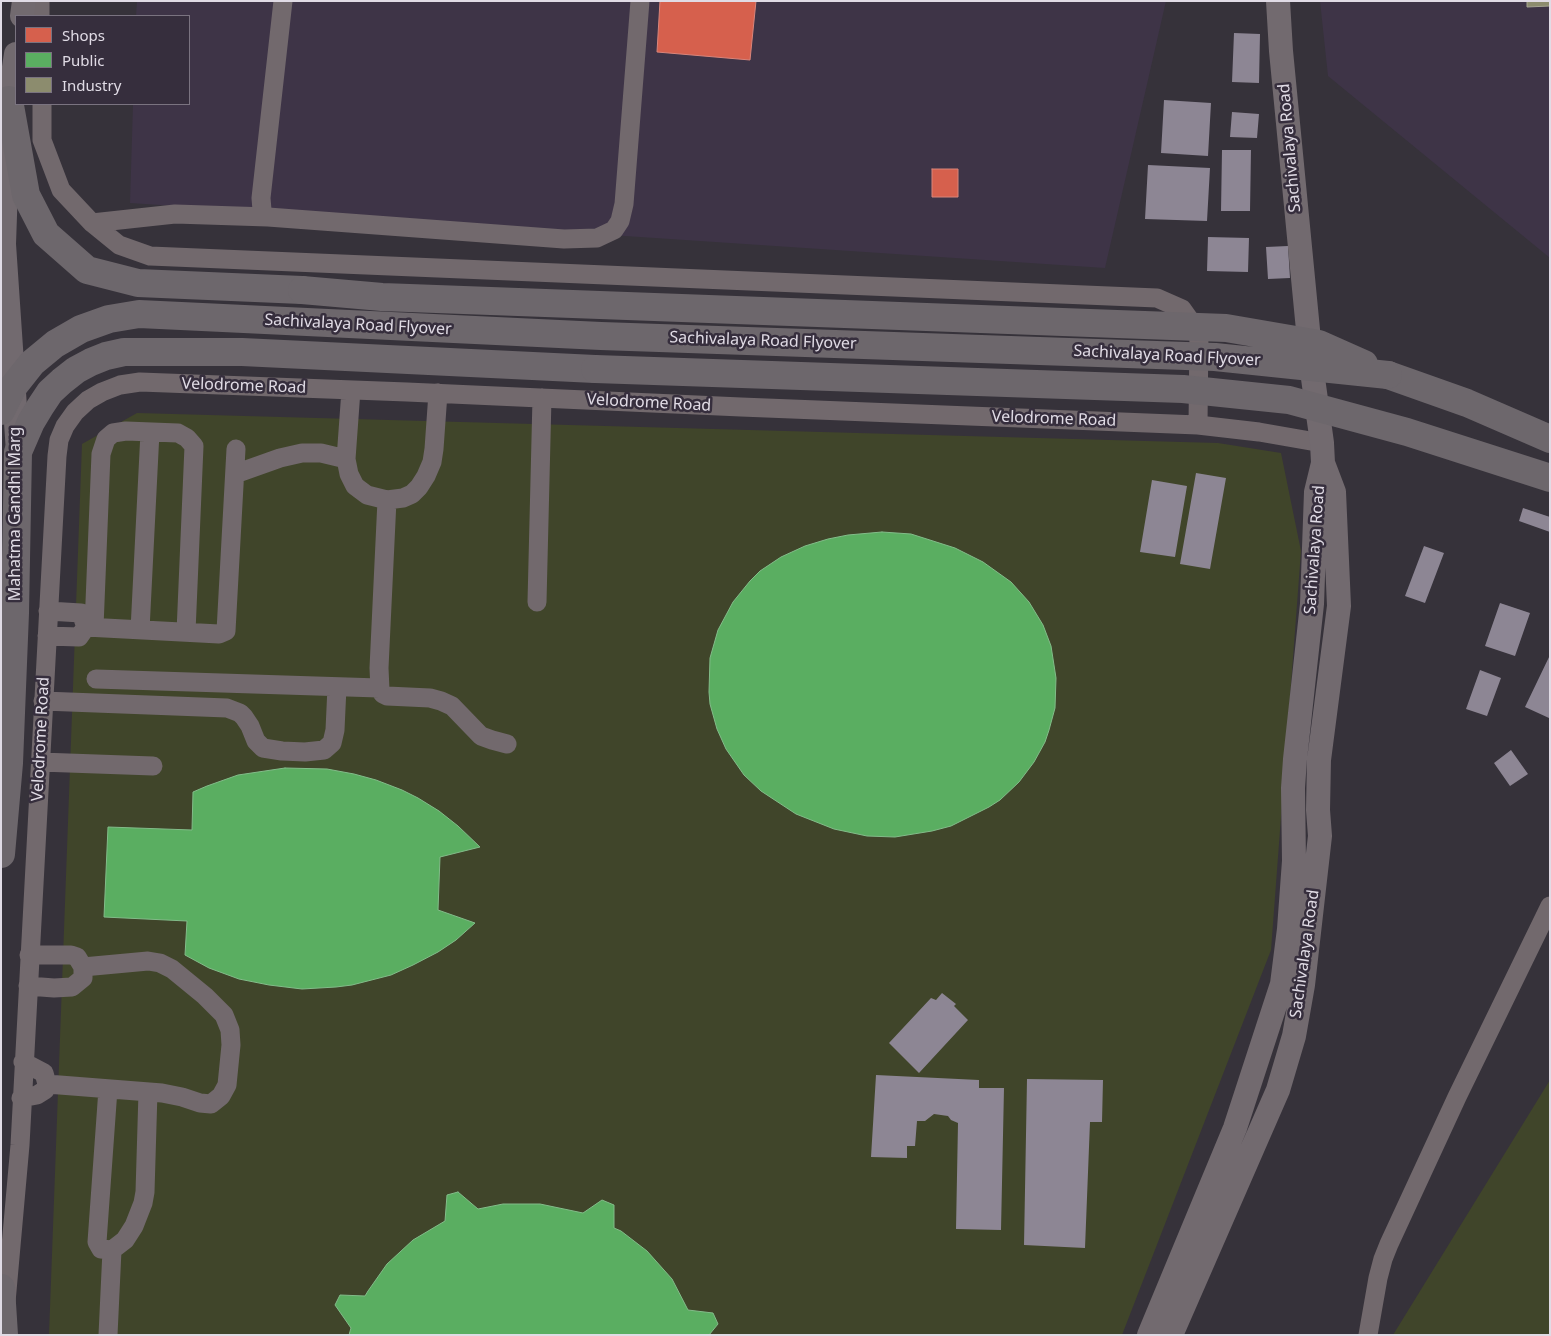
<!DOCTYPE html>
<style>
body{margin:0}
#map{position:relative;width:1551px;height:1336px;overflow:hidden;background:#36323a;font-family:"Noto Sans",sans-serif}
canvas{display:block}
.frame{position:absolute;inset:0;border:2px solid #e0dbe5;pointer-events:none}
.legend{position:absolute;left:15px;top:15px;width:175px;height:90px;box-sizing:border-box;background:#362e3d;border:1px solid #7a7380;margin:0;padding:6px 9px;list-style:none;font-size:15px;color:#e0dbe5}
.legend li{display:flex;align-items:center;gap:10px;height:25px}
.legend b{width:25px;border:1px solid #7a7380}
</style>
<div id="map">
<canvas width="1551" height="1336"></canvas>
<div class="frame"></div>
<ul class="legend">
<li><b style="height:14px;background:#d6604d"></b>Shops</li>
<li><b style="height:14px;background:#5aae61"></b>Public</li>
<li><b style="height:14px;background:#8c8c6e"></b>Industry</li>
</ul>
</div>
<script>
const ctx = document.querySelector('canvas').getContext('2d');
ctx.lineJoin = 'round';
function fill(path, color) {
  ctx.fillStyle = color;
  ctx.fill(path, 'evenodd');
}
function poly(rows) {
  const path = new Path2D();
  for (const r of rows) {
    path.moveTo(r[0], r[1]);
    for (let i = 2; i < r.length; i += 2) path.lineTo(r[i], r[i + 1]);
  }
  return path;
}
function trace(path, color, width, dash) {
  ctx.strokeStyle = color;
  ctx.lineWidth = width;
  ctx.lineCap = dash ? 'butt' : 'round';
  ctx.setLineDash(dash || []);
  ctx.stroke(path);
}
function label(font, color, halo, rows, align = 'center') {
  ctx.font = font + ' "Noto Sans",sans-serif';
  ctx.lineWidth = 5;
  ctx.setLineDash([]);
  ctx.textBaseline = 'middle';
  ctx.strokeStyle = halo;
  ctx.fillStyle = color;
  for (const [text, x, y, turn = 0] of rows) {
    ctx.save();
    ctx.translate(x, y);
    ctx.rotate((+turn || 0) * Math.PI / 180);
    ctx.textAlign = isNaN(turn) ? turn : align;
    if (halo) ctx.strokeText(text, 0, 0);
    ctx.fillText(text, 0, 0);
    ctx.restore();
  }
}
const built = poly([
 [137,1,1166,1,1105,268,130,203,133,104,189,104,189,16,136,16],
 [1320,1,1550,1,1550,258,1328,76]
]);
const green = poly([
 [137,413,1218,443,1281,453,1301,551,1271,950,1122,1335,49,1335,82,444],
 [1550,1080,1550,1335,1393,1335]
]);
const shops = poly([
 [660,1,756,1,750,60,657,52,660,1],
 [932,169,958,169,958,197,932,197,932,169]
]);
const public = poly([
 [882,532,911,534,955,548,983,562,1011,582,1029,602,1043,625,1051,646,1056,678,1055,708,1049,730,1045,742,1034,762,1019,782,1000,800,989,807,951,826,932,831,895,837,867,836,834,829,796,814,761,791,744,775,726,749,717,729,710,704,709,692,710,658,718,630,733,602,750,581,760,571,781,557,805,546,828,539,848,535,882,532],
 [285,768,327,769,354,774,376,780,402,790,418,798,439,811,458,826,480,847,440,857,438,910,475,923,456,940,438,952,413,965,391,975,352,985,336,987,302,989,269,985,239,979,209,968,185,955,187,921,104,917,108,827,192,830,193,792,207,786,238,775,285,768],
 [458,1192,478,1209,503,1204,540,1204,583,1213,602,1200,614,1205,614,1228,621,1231,647,1251,672,1279,688,1310,713,1313,718,1324,709,1335,349,1335,351,1328,335,1305,340,1295,365,1296,368,1291,387,1264,413,1240,445,1221,447,1195,458,1192]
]);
const industry = poly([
 [1527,1,1550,1,1550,6,1527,7,1527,1]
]);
const building = poly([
 [1234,33,1260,34,1259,83,1232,82],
 [1164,100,1211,103,1208,156,1161,153],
 [1232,112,1259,114,1257,138,1230,137],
 [1222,150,1251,150,1250,211,1221,211],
 [1148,165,1210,168,1207,221,1145,219],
 [1208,237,1249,238,1248,272,1207,271],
 [1288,246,1290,278,1268,279,1266,247],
 [1196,473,1226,478,1210,569,1180,564],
 [1152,480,1187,486,1175,557,1140,552],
 [1523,508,1550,517,1550,532,1519,521],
 [1424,546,1444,553,1425,603,1405,596],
 [1500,603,1530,613,1515,656,1485,646],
 [1550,655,1550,716,1549,718,1525,707],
 [1480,670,1501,678,1487,716,1466,709],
 [1511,750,1528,774,1510,786,1494,763],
 [942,993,956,1004,954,1006,968,1020,919,1073,889,1043,931,998,936,1000],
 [876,1075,979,1080,979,1088,1004,1088,1001,1230,956,1229,958,1123,951,1120,948,1116,934,1114,925,1121,917,1121,915,1146,907,1146,907,1158,871,1157],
 [1027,1079,1103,1080,1102,1122,1090,1122,1085,1248,1024,1245]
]);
const minor = poly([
 [40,1,40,16],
 [283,1,261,198,262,210,263,213,268,217,564,239,597,238,614,230,620,221,624,204,640,1],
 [42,104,42,140,61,190,92,223,119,245,150,256,1157,298,1182,309,1199,333,1198,425],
 [92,223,175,214,268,217],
 [351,390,346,459,349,474,355,486,367,495,387,500,403,498,412,494,419,487,426,476,432,462,434,449,438,393],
 [235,474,280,458,302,453,321,453,346,459],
 [387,500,379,668,380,690,383,694,387,696,430,698,441,701,452,706,481,736,492,740,507,744],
 [537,602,542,398],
 [86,627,219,634,226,631,236,449],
 [94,627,101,454,106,439,113,433,126,431,178,433,187,438,194,446,186,632],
 [140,630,150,432],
 [47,636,79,637,86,627,81,613,48,611],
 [96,679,379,688],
 [43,701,227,708,240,713,244,717,250,726,256,741,263,748,282,751,305,752,324,750,332,743,335,730,337,687],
 [40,762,153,766],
 [28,986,54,988,72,987,83,978,83,967,77,957,71,955,29,955],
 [47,1084,162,1093,182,1097,200,1103,211,1104,221,1096,227,1085,231,1045,230,1030,224,1015,205,996,172,969,160,963,148,961,83,967],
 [21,1098,37,1095,45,1090,47,1084,44,1073,23,1062],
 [112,1250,125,1240,134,1226,143,1203,145,1192,148,1092],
 [6,1302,20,1145,57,456,59,440,65,426,75,412,88,400,102,392,120,385,140,382,407,392,741,407,1198,425,1259,432,1322,443],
 [108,1335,112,1250,101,1249,97,1242,108,1089],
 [1368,1335,1378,1278,1383,1259,1389,1244,1457,1097,1550,906]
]);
const major = poly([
 [22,16,24,1],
 [16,54,9,100,4,244,18,452],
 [1149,1335,1235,1128,1282,984,1289,929,1294,861,1293,788,1295,759,1312,604,1316,492,1323,463,1322,443,1312,371,1281,51,1278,1],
 [1171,1335,1278,1090,1294,1036,1303,985,1320,836,1318,810,1319,760,1339,606,1334,492,1323,463]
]);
const highway = poly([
 [9,100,26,195,46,234,87,270,138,283,302,290],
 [1388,375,1467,403,1550,439],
 [1,854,9,763,15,613,18,452,31,422,40,407,50,392,62,381,76,370,91,362,106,356,124,352,242,352,595,369],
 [1,1288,4,1335]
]);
const highwayBridge = poly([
 [302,290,382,297,1226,328,1319,344,1364,364],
 [595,369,1183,389,1289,400,1407,432,1550,478],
 [1,411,13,387,32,363,55,344,81,329,109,319,139,314,601,336,1215,357,1388,375]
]);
const streetNames = [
 ["Sachivalaya Road",1290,148,-95],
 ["Sachivalaya Road Flyover",358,325,3],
 ["Sachivalaya Road Flyover",763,341,2],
 ["Sachivalaya Road Flyover",1167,356,3],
 ["Velodrome Road",244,386,2],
 ["Velodrome Road",649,403,3],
 ["Velodrome Road",1054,419,2],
 ["Mahatma Gandhi Marg",15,514,-90],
 ["Sachivalaya Road",1315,550,-86],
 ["Velodrome Road",41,739,-87],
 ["Sachivalaya Road",1305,954,-82]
];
fill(built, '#3e3447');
fill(green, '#40452a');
fill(shops, '#d6604d');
trace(shops, '#d9857b', 1);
fill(public, '#5aae61');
trace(public, '#82bc89', 1);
fill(industry, '#8c8c6e');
trace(industry, '#a5a492', 1);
fill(building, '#8d8694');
trace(minor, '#72696d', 19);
trace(major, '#726a6f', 24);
trace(highway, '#6d676c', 28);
trace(highwayBridge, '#6d676c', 28);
label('16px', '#e0dbe5', '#362e3d', streetNames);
</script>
